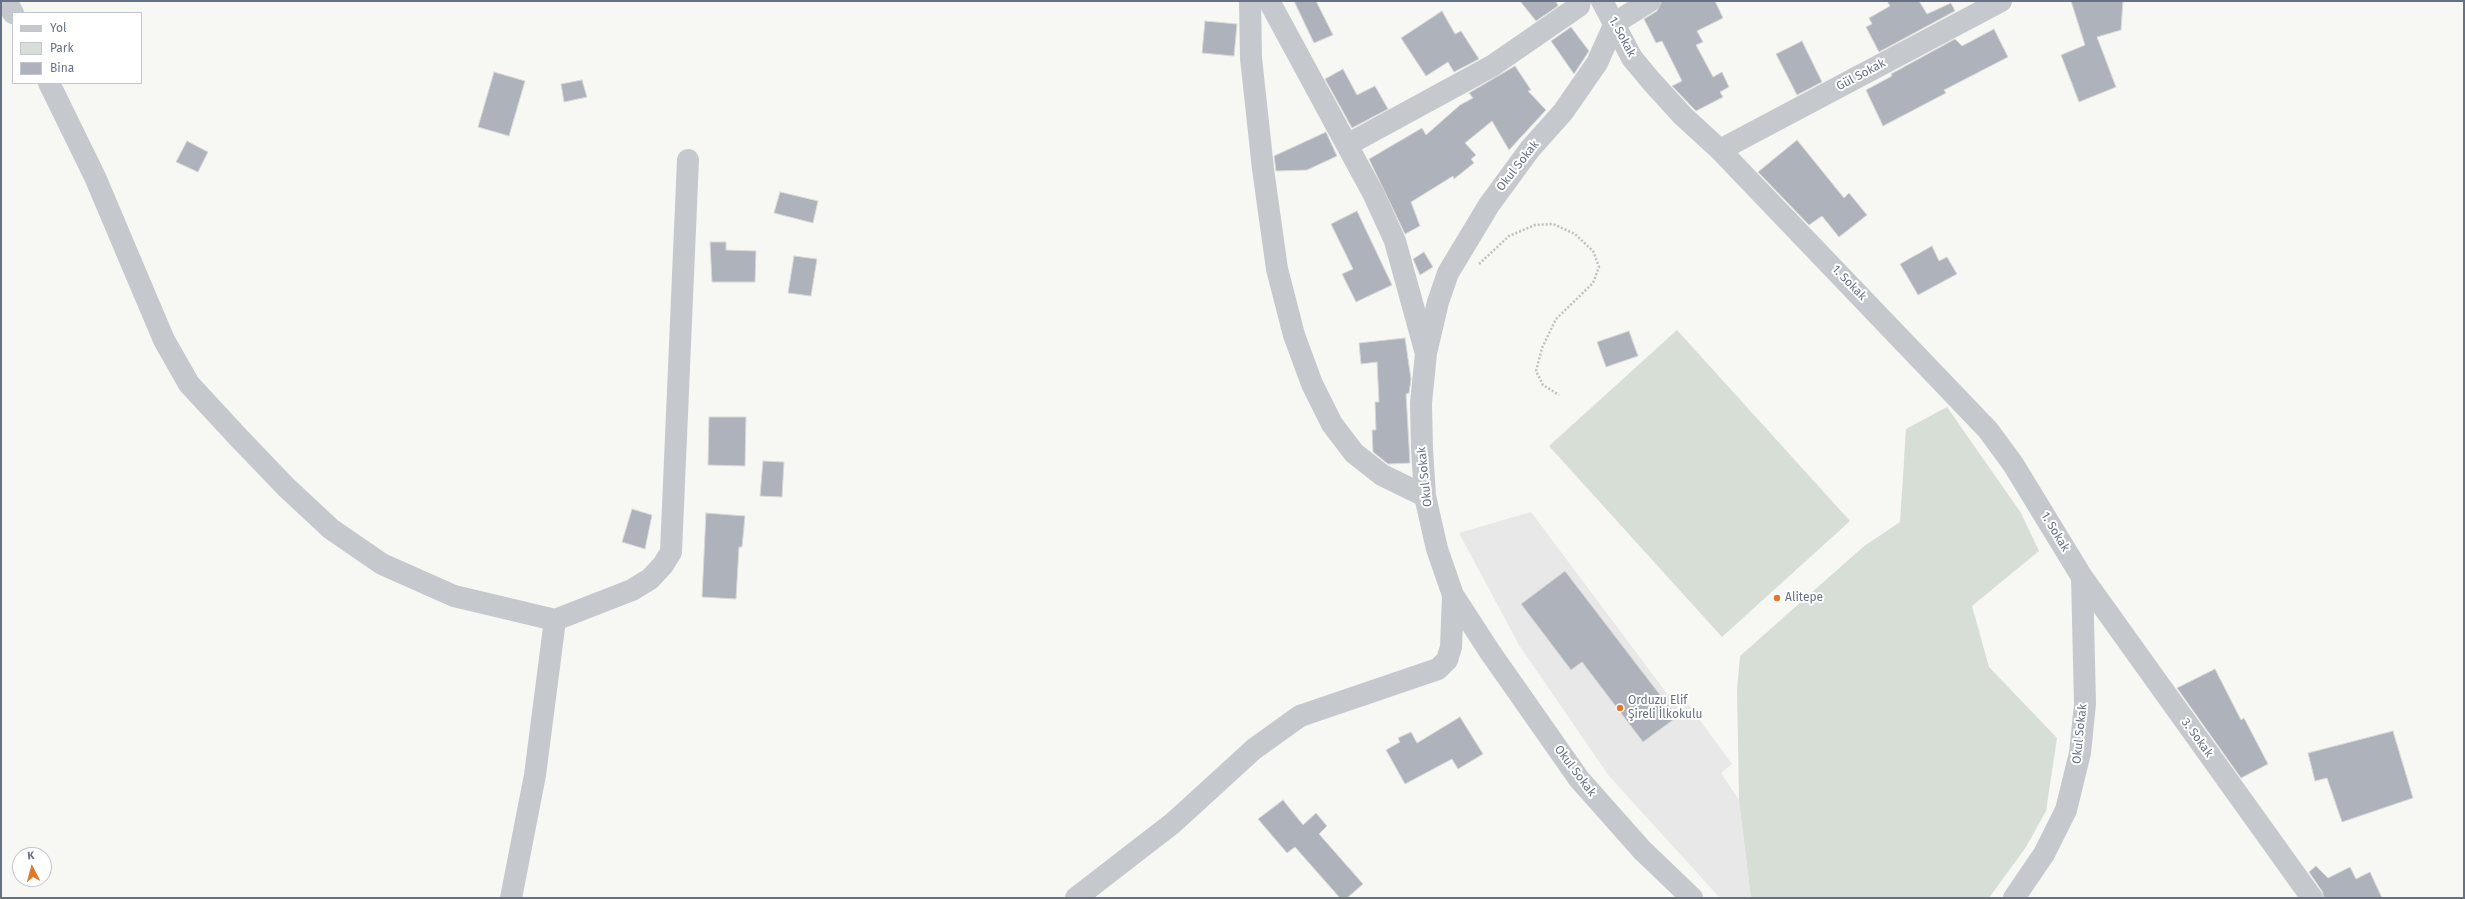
<!DOCTYPE html>
<meta charset="utf-8">
<style>
body{margin:0}
#map{position:relative;width:2465px;height:899px;overflow:hidden;background:#f7f7f4;font-family:"Fira Sans",sans-serif}
canvas{display:block}
.frame{position:absolute;inset:0;border:2px solid #677185;pointer-events:none}
.legend{position:absolute;left:12px;top:12px;width:130px;height:72px;box-sizing:border-box;background:#fff;border:1px solid #c2c6ce;margin:0;padding:5px 7px;list-style:none;font-size:12px;color:#677185}
.legend li{display:flex;align-items:center;gap:8px;height:20px}
.legend b{width:20px;border:1px solid #c2c6ce}
.north{position:absolute;left:12px;top:847px;width:40px;height:40px;box-sizing:border-box;background:#fff;border:1px solid #c2c6ce;border-radius:50%;rotate:354deg;font-size:11px;font-weight:700;line-height:16px;text-align:center;color:#677185}
.north::after{content:'';display:block;margin:auto;width:14px;height:18px;background:#df7a2c;clip-path:polygon(50% 0,100% 100%,50% 72%,0 100%)}
</style>
<div id="map">
<canvas width="2465" height="899"></canvas>
<div class="frame"></div>
<ul class="legend">
<li><b style="height:5px;background:#c5c8cc"></b>Yol</li>
<li><b style="height:11px;background:#d7ded5"></b>Park</li>
<li><b style="height:11px;background:#aeb3bb"></b>Bina</li>
</ul>
<div class="north">K</div>
</div>
<script>
const ctx = document.querySelector('canvas').getContext('2d');
ctx.lineJoin = 'round';
function fill(path, color) {
  ctx.fillStyle = color;
  ctx.fill(path, 'evenodd');
}
function poly(rows) {
  const path = new Path2D();
  for (const r of rows) {
    path.moveTo(r[0], r[1]);
    for (let i = 2; i < r.length; i += 2) path.lineTo(r[i], r[i + 1]);
  }
  return path;
}
function trace(path, color, width, dash) {
  ctx.strokeStyle = color;
  ctx.lineWidth = width;
  ctx.lineCap = dash ? 'butt' : 'round';
  ctx.setLineDash(dash || []);
  ctx.stroke(path);
}
function label(font, color, halo, rows, align = 'center') {
  ctx.font = font + ' "Fira Sans",sans-serif';
  ctx.lineWidth = 4;
  ctx.setLineDash([]);
  ctx.textBaseline = 'middle';
  ctx.strokeStyle = halo;
  ctx.fillStyle = color;
  for (const [text, x, y, turn = 0] of rows) {
    ctx.save();
    ctx.translate(x, y);
    ctx.rotate((+turn || 0) * Math.PI / 180);
    ctx.textAlign = isNaN(turn) ? turn : align;
    if (halo) ctx.strokeText(text, 0, 0);
    ctx.fillText(text, 0, 0);
    ctx.restore();
  }
}
const built = poly([
 [1531,512,1680,711,1688,704,1732,764,1721,773,1739,800,1751,898,1720,898,1609,776,1519,645,1459,533]
]);
const green = poly([
 [1677,330,1850,521,1722,637,1549,446],
 [1947,407,2021,513,2039,551,1972,606,1989,667,2057,738,2046,811,2026,847,1989,898,1751,898,1739,800,1737,690,1740,656,1863,547,1900,522,1906,429]
]);
const building = poly([
 [1294,1,1316,1,1333,35,1314,43,1294,1],
 [1520,1,1556,1,1558,6,1536,21,1520,1],
 [1662,1,1715,1,1723,18,1697,31,1703,42,1696,45,1713,77,1722,72,1729,87,1720,92,1723,97,1696,111,1672,86,1682,81,1662,41,1656,43,1644,19,1657,11,1662,1],
 [1887,1,1919,1,1927,14,1951,3,1955,11,1879,52,1866,27,1872,24,1869,18,1890,6,1887,1],
 [2071,1,2123,1,2121,30,2097,37,2116,87,2079,102,2061,55,2085,45,2071,1],
 [1442,11,1455,34,1461,31,1479,59,1454,72,1448,62,1426,76,1401,38,1442,11],
 [1205,21,1237,24,1234,56,1202,53,1205,21],
 [1571,27,1589,51,1574,74,1551,41,1571,27],
 [1994,29,2008,57,1944,90,1946,93,1883,126,1866,90,1892,76,1891,74,1955,39,1962,46,1994,29],
 [1802,41,1822,82,1797,95,1776,54,1802,41],
 [1515,66,1531,90,1528,91,1546,110,1509,150,1492,121,1465,143,1476,155,1471,159,1474,163,1454,179,1453,176,1411,202,1420,226,1405,234,1369,159,1422,128,1426,135,1460,105,1473,98,1469,93,1515,66],
 [1343,69,1357,95,1375,86,1388,109,1352,128,1325,79,1343,69],
 [494,72,525,81,509,136,478,127,494,72],
 [582,80,587,97,564,102,561,84,582,80],
 [1326,132,1337,156,1307,170,1276,171,1274,156,1326,132],
 [1797,140,1844,198,1849,193,1867,215,1839,237,1822,216,1809,225,1758,172,1797,140],
 [187,141,208,152,198,172,176,162,187,141],
 [780,192,818,201,813,223,774,213,780,192],
 [1357,211,1392,285,1356,302,1342,274,1353,269,1331,224,1357,211],
 [710,242,726,242,726,250,756,251,755,282,712,282,710,242],
 [1932,246,1939,261,1947,257,1957,274,1918,295,1900,264,1932,246],
 [1424,252,1433,267,1420,275,1413,259,1424,252],
 [794,256,817,259,811,296,788,293,794,256],
 [1629,331,1638,356,1606,367,1597,342,1629,331],
 [1405,338,1411,379,1409,393,1406,394,1410,463,1388,464,1373,452,1372,430,1376,430,1375,402,1379,402,1377,362,1361,364,1359,343,1405,338],
 [709,417,746,417,745,466,708,465,709,417],
 [763,461,784,462,782,497,760,496,763,461],
 [632,509,652,515,645,549,622,542,632,509],
 [706,513,745,516,742,547,739,547,736,599,702,597,706,513],
 [1565,571,1677,717,1643,742,1582,662,1571,670,1521,604,1565,571],
 [2215,669,2241,720,2244,718,2268,764,2241,778,2177,688,2215,669],
 [1460,717,1483,754,1458,769,1452,759,1405,784,1386,750,1400,742,1398,738,1411,732,1417,743,1460,717],
 [2393,731,2413,798,2342,822,2327,778,2315,781,2308,753,2393,731],
 [1283,800,1303,825,1316,813,1327,826,1319,834,1363,884,1347,898,1340,898,1295,847,1287,853,1258,819,1283,800],
 [2316,866,2328,878,2350,867,2356,879,2370,872,2382,898,2324,898,2322,891,2309,872,2316,866]
]);
const path = poly([
 [1479,264,1509,236,1535,225,1553,224,1575,234,1593,251,1599,267,1593,283,1556,319,1542,348,1536,371,1543,385,1559,395]
]);
const minor = poly([
 [6,1,13,13],
 [1250,1,1251,58,1263,169,1277,269,1294,335,1312,384,1332,424,1354,453,1382,475,1425,496],
 [1269,1,1373,193,1395,241,1425,350],
 [1602,1,1632,58,1652,82,1683,116,1720,150,1988,430,2013,464,2082,577,2312,898],
 [1650,1,1615,23,1597,63,1563,112,1530,149,1489,205,1448,273,1438,302,1426,353,1421,403,1422,449,1425,496,1437,549,1453,595,1490,652,1579,779,1642,850,1692,898],
 [49,83,95,177,164,340,189,384,239,438,286,487,331,529,382,564,454,596,555,620,632,590,650,579,663,565,671,552,688,160],
 [1347,145,1492,66,1579,6,1580,1],
 [1720,150,2001,1],
 [511,898,535,775,555,620],
 [1076,898,1173,823,1254,749,1300,716,1438,669,1447,660,1451,647,1453,595],
 [2014,898,2044,854,2066,810,2080,753,2085,704,2082,577]
]);
const markers = [
 [1777,598,4,"#df7a2c"],
 [1620,708,4,"#df7a2c"]
];
const streetNames = [
 ["1. Sokak",1622,37,62],
 ["Gül Sokak",1861,75,-28],
 ["Okul Sokak",1518,166,-52],
 ["1. Sokak",1849,283,46],
 ["Okul Sokak",1425,477,-96],
 ["1. Sokak",2055,532,59],
 ["Okul Sokak",2080,734,-84],
 ["3. Sokak",2197,738,54],
 ["Okul Sokak",1575,771,53]
];
const poiNames = [
 ["Alitepe",1785,598],
 ["Orduzu Elif",1628,701],
 ["Şireli İlkokulu",1628,715]
];
fill(built, '#e7e8e7');
fill(green, '#d7ded5');
fill(building, '#aeb3bb');
trace(building, '#d8d9d7', 1);
trace(path, '#bfc0c3', 2.5, [2, 2]);
trace(minor, '#c5c8cc', 22);
for (const [x, y, r, color] of markers) {
  const dot = new Path2D();
  dot.arc(x, y, r, 0, 2 * Math.PI);
  ctx.fillStyle = color;
  ctx.fill(dot);
  trace(dot, '#fff', 1.5);
}
label('12px', '#677185', '#fff', streetNames);
label('12px', '#677185', '#fff', poiNames, 'left');
</script>
